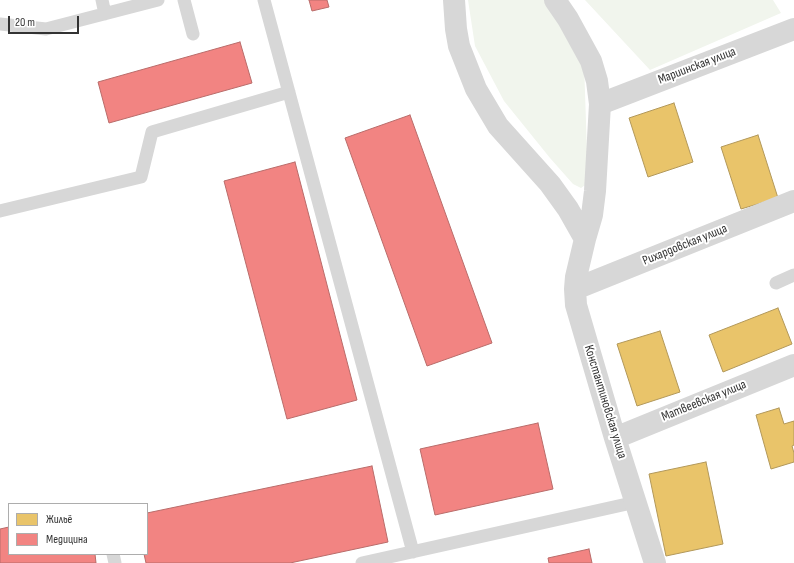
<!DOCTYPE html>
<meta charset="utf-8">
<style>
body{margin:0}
#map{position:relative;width:794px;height:563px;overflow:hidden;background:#fff;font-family:"Sofia Sans Condensed",sans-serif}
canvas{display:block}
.legend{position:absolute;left:8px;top:503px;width:140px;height:52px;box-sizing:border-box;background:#fff;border:1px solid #adadad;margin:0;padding:5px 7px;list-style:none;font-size:12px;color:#333}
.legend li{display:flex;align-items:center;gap:8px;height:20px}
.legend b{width:20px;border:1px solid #adadad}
.scale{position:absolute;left:8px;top:16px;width:71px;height:18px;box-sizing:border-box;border:2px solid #333;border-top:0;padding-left:5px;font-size:12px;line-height:14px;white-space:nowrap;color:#333;-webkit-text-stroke:3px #fff;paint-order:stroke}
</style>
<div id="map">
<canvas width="794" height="563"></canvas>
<ul class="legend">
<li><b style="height:11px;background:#e9c46a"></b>Жильё</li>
<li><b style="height:11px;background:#f28482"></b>Медицина</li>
</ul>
<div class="scale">20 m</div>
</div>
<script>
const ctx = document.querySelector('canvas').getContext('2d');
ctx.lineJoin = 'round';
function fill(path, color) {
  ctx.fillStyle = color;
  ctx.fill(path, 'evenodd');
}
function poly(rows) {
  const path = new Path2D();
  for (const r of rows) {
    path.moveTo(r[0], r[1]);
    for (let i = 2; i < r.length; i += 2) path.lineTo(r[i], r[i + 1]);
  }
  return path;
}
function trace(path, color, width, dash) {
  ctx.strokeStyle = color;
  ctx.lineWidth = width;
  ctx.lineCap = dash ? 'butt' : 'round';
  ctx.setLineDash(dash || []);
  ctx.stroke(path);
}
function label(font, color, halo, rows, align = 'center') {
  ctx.font = font + ' "Sofia Sans Condensed",sans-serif';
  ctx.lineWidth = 4;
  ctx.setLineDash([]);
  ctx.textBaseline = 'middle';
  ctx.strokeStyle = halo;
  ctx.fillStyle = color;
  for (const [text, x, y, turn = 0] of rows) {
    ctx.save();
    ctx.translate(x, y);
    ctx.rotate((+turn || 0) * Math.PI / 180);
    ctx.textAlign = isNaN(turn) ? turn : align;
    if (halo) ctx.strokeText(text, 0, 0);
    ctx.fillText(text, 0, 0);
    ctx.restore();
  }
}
const green = poly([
 [468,0,548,0,584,62,588,183,581,188,573,184,550,158,504,101,475,46],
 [585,0,773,0,781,13,650,70]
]);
const homes = poly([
 [674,103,693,162,648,177,629,118,674,103],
 [758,135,778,198,741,209,721,147,758,135],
 [778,308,792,344,723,372,709,335,778,308],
 [660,331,680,392,637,406,617,344,660,331],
 [779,408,784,424,794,421,794,445,792,446,794,453,794,462,771,469,756,415,779,408],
 [706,462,723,544,666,556,649,474,706,462]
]);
const health = poly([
 [309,0,327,0,329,7,312,11,309,0],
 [240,42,252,83,109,123,98,82,240,42],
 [410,115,492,343,427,366,345,138,410,115],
 [295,162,357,400,287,419,224,181,295,162],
 [538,423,553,489,435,515,420,449,538,423],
 [372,466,388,542,290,563,146,563,144,554,147,554,147,513,372,466],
 [9,527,9,554,95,554,96,563,0,563,0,529,9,527],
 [589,549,592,563,549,563,548,558,589,549]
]);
const service = poly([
 [102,0,105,14],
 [184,0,193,34],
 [264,0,413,552],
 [0,24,46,29,158,0],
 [0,211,141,177,152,132,289,92],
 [776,283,794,275],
 [113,554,115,563],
 [362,563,636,502]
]);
const minor = poly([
 [454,0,456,29,459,46,476,89,498,126,550,184,568,209,585,239],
 [555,0,568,19,591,61,597,81,600,104,595,191,592,215,585,239,576,277,575,289,576,305,615,438,655,563],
 [600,104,794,29],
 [575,289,794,201],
 [615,438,794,365]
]);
const streetNames = [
 ["Мариинская улица",697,66,-21],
 ["Рихардовская улица",685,245,-22],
 ["Матвеевская улица",704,401,-22],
 ["Константиновская улица",605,402,73]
];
fill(green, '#f1f5ed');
fill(homes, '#e9c46a');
trace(homes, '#b2985a', 1);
fill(health, '#f28482');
trace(health, '#b96c6a', 1);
trace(service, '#d7d7d7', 13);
trace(minor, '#d7d7d7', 22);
label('13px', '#333', '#fff', streetNames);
</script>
